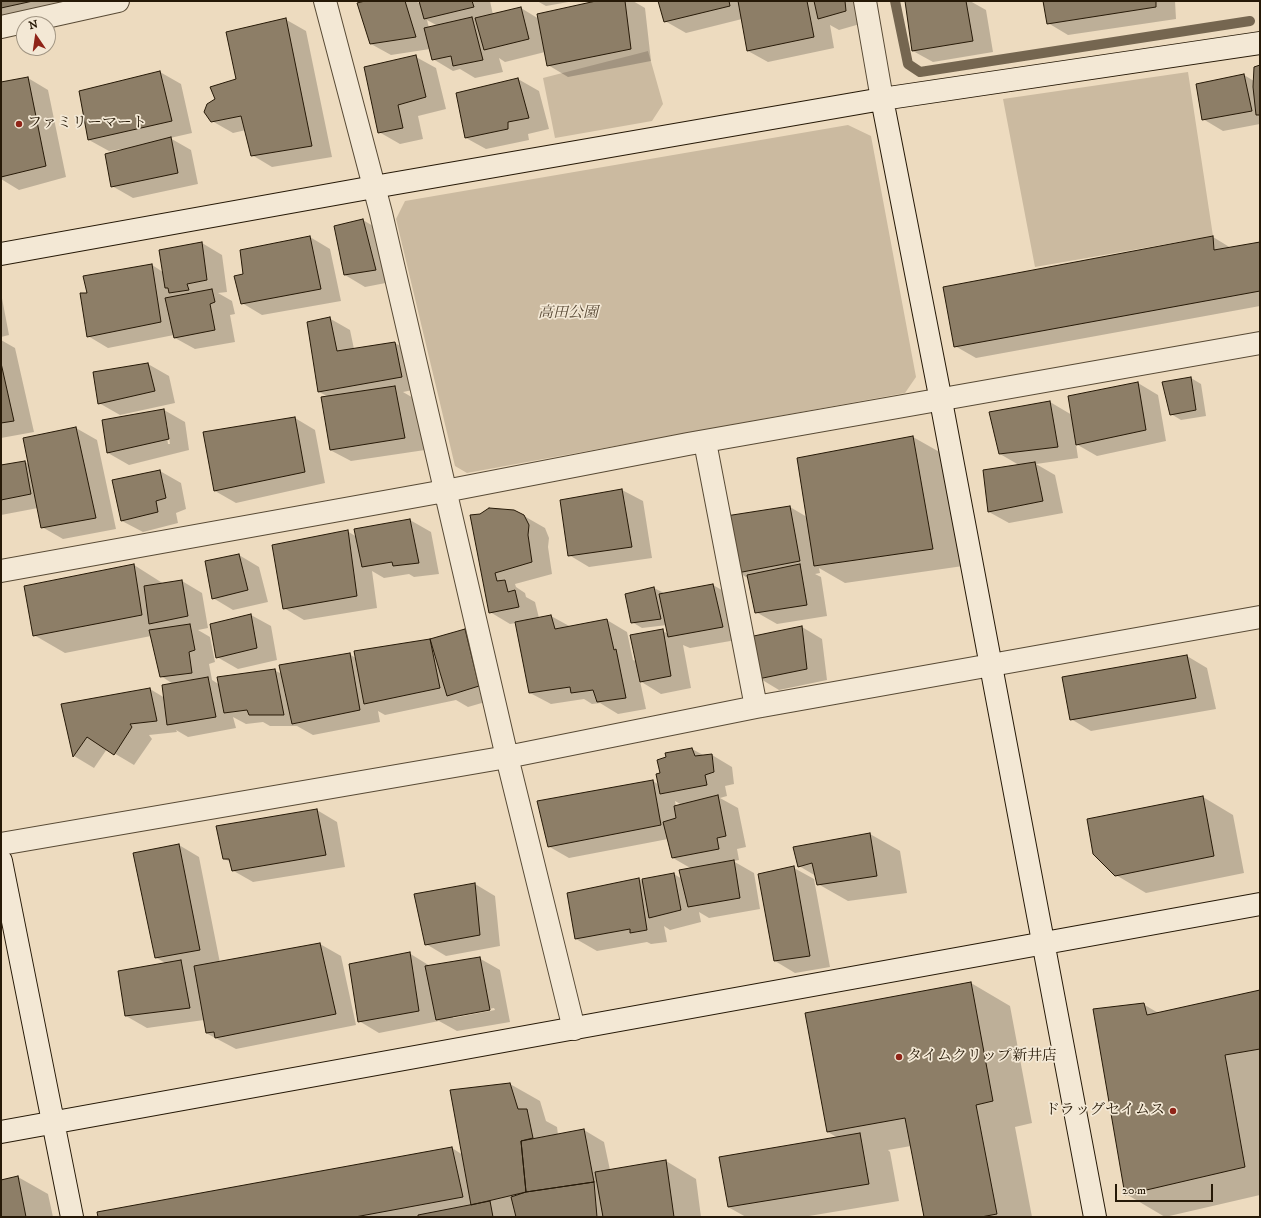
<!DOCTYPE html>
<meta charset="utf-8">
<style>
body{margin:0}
#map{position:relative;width:1261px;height:1218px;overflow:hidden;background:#eddbbf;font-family:"IM FELL DW Pica",serif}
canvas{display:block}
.frame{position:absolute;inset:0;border:2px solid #261907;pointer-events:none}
.north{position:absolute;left:16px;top:16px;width:40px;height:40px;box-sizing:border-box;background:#f3e8d5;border:1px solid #a19583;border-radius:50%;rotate:347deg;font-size:11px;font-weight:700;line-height:16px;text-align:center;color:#261907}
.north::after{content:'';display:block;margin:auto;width:14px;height:18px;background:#8f2418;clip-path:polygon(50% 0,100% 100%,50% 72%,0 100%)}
.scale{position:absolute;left:1115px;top:1184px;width:98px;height:18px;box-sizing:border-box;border:2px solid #261907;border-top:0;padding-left:5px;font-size:12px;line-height:14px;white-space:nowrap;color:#261907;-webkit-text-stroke:3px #f3e8d5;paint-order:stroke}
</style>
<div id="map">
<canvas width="1261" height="1218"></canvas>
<div class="frame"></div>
<div class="north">N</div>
<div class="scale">20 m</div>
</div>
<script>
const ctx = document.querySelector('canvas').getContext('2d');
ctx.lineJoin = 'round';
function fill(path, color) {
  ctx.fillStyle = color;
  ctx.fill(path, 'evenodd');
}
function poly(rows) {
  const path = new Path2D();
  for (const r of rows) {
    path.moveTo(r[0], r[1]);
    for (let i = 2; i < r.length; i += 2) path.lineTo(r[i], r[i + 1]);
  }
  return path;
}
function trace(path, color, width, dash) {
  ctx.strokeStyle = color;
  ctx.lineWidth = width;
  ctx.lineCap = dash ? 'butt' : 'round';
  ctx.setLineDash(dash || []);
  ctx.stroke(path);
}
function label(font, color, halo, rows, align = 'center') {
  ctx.font = font + ' "IM FELL DW Pica","Noto Serif JP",serif';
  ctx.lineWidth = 3.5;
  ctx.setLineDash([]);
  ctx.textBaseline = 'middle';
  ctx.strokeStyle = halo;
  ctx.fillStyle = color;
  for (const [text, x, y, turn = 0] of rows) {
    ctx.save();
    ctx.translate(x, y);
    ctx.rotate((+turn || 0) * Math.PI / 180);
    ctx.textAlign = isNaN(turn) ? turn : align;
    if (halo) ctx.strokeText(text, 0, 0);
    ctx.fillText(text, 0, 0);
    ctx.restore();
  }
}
const green = poly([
 [648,51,663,104,652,121,555,138,543,78],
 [1188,72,1213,236,1035,267,1003,99],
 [848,125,871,136,916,377,905,393,467,473,455,466,396,219,405,201]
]);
const shadow = poly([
 [1,1,73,1,1,24],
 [370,1,415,1,421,4,420,1,490,1,493,15,521,8,539,19,601,1,633,1,645,8,651,61,568,77,548,65,545,52,505,62,499,58,503,72,475,78,460,69,453,71,433,59,430,49,391,55,371,44],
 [427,20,438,26,429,28],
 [537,1,574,1,546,6],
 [659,1,862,1,867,22,839,30,830,25,834,48,768,62,748,51,742,19,686,33,665,21],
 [906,1,970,1,986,10,993,52,933,62,913,51],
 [1044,1,1175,1,1176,19,1068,35,1048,23],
 [285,19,306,31,332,157,272,167,252,155,246,130,233,133,212,121,217,100,237,80],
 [416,57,436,68,446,109,418,116,423,139,400,144,379,132],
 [1260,66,1260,124,1223,131,1203,119,1244,75,1254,81],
 [160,72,181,84,192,133,170,138,191,150,198,184,133,198,112,186,122,149,109,151,89,140],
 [28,78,48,90,66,177,19,190,1,179,1,83],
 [518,79,539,91,549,129,528,134,529,140,486,149,466,138,457,93],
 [363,220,383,232,396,281,365,287,345,275],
 [310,237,330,249,341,301,262,315,242,303,244,275],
 [1213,237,1231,248,1260,243,1260,306,976,358,955,346,944,288],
 [202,243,222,255,227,292,218,293,232,301,235,314,230,315,235,342,195,349,175,338,174,335,108,348,88,336,89,294,152,265,163,272],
 [1,293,9,335,1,337],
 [329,318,350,330,354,349,395,343,415,354,422,388,403,392,415,399,425,450,351,461,330,450,329,397,319,392],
 [1,340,15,348,34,432,1,438],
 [148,364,169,376,175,403,120,415,99,403],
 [1191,378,1201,384,1206,416,1181,420,1171,414],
 [1138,383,1158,395,1166,441,1097,456,1076,444,1078,458,1036,464,1055,475,1063,513,1009,523,989,512,1019,465,1000,454,1050,402,1072,415],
 [164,410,185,422,189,450,129,465,108,453,103,421],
 [165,424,167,424,170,444,168,444],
 [295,418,315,430,325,483,236,503,215,491,204,433],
 [76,428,97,440,116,529,63,539,42,527,38,508,1,515,1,466,25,462,29,464,24,439],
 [913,437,943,454,963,566,845,583,819,568,820,573,815,574,821,577,827,616,777,624,756,612,749,579,738,572,790,507,807,517],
 [160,471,181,483,186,509,176,513,178,523,143,532,122,521],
 [622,490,643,501,652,558,589,567,569,555,561,501],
 [471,516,524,516,545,528,549,538,548,547,552,574,515,584,516,587,525,593,526,597,535,602,539,618,551,616,571,627,607,620,627,632,633,660,636,661,662,631,669,634,667,625,642,628,632,622,654,588,664,593,713,585,734,597,742,639,690,648,683,645,691,688,661,694,640,681,646,709,618,714,600,703,592,704,584,699,551,704,530,693,516,623,510,624,490,612],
 [410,520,431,532,439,574,414,577,409,574,384,578,372,571,377,608,304,620,284,608,347,531,357,537],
 [239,555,259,567,268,602,233,610,213,598],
 [134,565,164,584,182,581,202,593,208,628,198,630,210,637,215,662,209,664,212,680,220,685,274,670,282,674,349,654,356,658,465,630,485,641,499,698,468,707,456,700,385,715,378,711,380,722,313,735,297,726,270,726,263,722,246,724,233,717,236,728,188,737,176,730,177,732,149,735,152,739,134,765,107,749,94,768,74,756,62,705,150,689,165,698,173,684,161,676,151,636,65,653,34,635],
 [251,615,271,626,277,660,238,669,217,657],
 [802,627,822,639,827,680,779,690,759,678],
 [1187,656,1207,668,1216,709,1091,731,1071,719],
 [692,749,705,756,712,755,732,767,734,784,725,786,727,796,720,798,738,808,746,847,737,849,739,860,733,861,754,873,760,909,709,918,699,912,701,922,670,930,664,926,667,942,651,944,647,942,597,951,576,939,639,879,644,882,674,874,682,879,692,869,673,858,668,839,569,858,548,846,653,781,659,785],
 [675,801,682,805,676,807],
 [1203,797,1233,815,1244,873,1146,893,1116,875],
 [317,810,337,822,345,867,253,882,232,870,231,862,224,859],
 [870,834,900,851,907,893,848,901,818,884,816,876,799,866],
 [179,845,199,857,220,963,320,944,341,956,356,1025,236,1049,206,1033,204,1020,147,1028,126,1016,167,964,155,957],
 [794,868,814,879,830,967,795,973,775,961],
 [475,884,495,896,500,946,446,956,426,944],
 [409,953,430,966,479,958,500,970,510,1022,457,1031,439,1021,379,1033,359,1021],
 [494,1008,495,1010,453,1018,453,1016],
 [971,983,1010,1006,1032,1123,1015,1127,1032,1217,925,1217,911,1146,888,1150,890,1152,899,1201,803,1217,746,1217,728,1207,838,1138,828,1132],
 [1260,991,1260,1195,1165,1217,1126,1194,1143,1004,1160,1014],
 [510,1084,540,1101,546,1121,557,1127,558,1135,584,1130,604,1142,610,1170,666,1161,696,1179,701,1217,99,1217,452,1148,463,1155],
 [18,1177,48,1194,53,1217,1,1217,1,1181]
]);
const stream = poly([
 [895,1,908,64,920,72,1250,21]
]);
const building = poly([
 [1,1,33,1,1,8,1,1],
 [365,1,405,1,416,37,370,44,357,3,365,1],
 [419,1,472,1,474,7,424,19,419,1],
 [596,1,625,1,631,49,547,66,537,14,596,1],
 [658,1,729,1,730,6,664,22,658,1],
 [738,1,807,1,814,37,747,51,738,1],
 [814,1,845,1,846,11,818,19,814,1],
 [905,1,966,1,973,41,912,51,905,1],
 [1043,1,1156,1,1156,7,1047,24,1043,1],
 [521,7,529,39,484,50,475,18,521,7],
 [472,17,483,60,453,66,451,56,432,60,424,28,472,17],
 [286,18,312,146,251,156,241,116,211,122,204,112,207,104,215,99,210,87,236,79,226,32,286,18],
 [416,55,426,97,398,105,403,128,378,133,364,67,416,55],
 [1260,65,1260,115,1256,115,1253,87,1254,67,1260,65],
 [160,71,172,121,88,140,79,91,160,71],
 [1244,74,1252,111,1202,120,1196,84,1244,74],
 [28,77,46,166,1,177,1,82,28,77],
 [518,78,529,118,508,122,508,129,465,138,456,93,518,78],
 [171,137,178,173,111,187,105,154,171,137],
 [363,219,376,270,344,275,334,226,363,219],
 [310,236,321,289,241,304,234,276,243,274,240,250,310,236],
 [1213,236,1214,250,1260,242,1260,291,954,347,943,287,1213,236],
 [202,242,207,280,187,284,189,290,169,293,168,288,165,288,159,250,202,242],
 [152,264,161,322,87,337,80,293,87,293,83,276,152,264],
 [212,289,215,302,210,304,215,330,174,338,165,298,212,289],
 [330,317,337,351,395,342,402,377,318,392,307,322,330,317],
 [1,363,14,421,1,423,1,363],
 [148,363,155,391,98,404,93,372,148,363],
 [1191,377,1196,410,1170,415,1162,382,1191,377],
 [1138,382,1146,430,1076,445,1068,396,1138,382],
 [395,386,405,438,330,450,321,397,395,386],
 [1050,401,1058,447,999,454,989,412,1050,401],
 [164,409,169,439,107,453,102,420,164,409],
 [295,417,305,472,214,491,203,432,295,417],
 [76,427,96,518,41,528,23,438,76,427],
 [913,436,933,549,814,566,797,458,913,436],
 [25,461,31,494,1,500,1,465,25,461],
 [1035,462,1043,501,988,512,983,470,1035,462],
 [160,470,166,498,156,501,158,512,121,521,112,480,160,470],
 [622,489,632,547,568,556,560,500,622,489],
 [790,506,800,561,737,573,726,516,790,506],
 [489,508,514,510,524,515,529,525,528,535,532,562,495,573,497,581,505,580,508,592,515,590,519,607,489,613,470,515,480,514,489,508],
 [410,519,419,563,393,566,392,562,362,567,354,529,410,519],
 [348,530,357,596,283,609,272,545,348,530],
 [239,554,248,590,212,599,205,561,239,554],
 [134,564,142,615,33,636,24,586,134,564],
 [800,564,807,605,755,613,747,575,800,564],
 [182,580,188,616,149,624,144,586,182,580],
 [713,584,723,627,668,637,659,594,713,584],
 [654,587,661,619,631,623,625,594,654,587],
 [251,614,257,648,216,658,210,624,251,614],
 [551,615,555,629,607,619,614,650,616,649,626,698,597,702,593,690,571,693,570,687,529,693,515,622,551,615],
 [190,624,195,650,189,652,192,673,160,677,149,630,190,624],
 [802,626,807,669,758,679,749,637,802,626],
 [465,629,479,686,447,696,430,639,465,629],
 [663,629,671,676,640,682,630,635,663,629],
 [430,639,440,688,364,704,354,651,430,639],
 [350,653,360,710,292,724,279,665,350,653],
 [1187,655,1196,698,1070,720,1062,677,1187,655],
 [275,669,284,715,249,715,247,710,224,713,217,677,275,669],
 [208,677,216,717,167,725,162,685,208,677],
 [150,688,157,721,130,724,132,727,114,755,87,737,73,757,61,704,150,688],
 [692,748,695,756,712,754,714,772,705,775,707,785,660,794,656,774,660,773,657,760,666,757,665,753,692,748],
 [653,780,661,825,548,847,537,801,653,780],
 [718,795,726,836,717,838,719,849,672,858,663,822,676,818,674,806,718,795],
 [1203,796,1214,856,1115,876,1093,854,1087,819,1203,796],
 [317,809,326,855,232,871,229,859,223,859,216,826,317,809],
 [870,833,877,876,817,885,812,863,798,867,793,847,870,833],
 [179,844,200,950,155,958,133,853,179,844],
 [734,860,740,898,688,907,679,870,734,860],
 [794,866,810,956,774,961,758,874,794,866],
 [674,873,681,910,649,918,642,879,674,873],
 [639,878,647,930,630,933,630,929,575,939,567,893,639,878],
 [475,883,480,935,425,945,414,894,475,883],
 [320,943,336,1014,215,1038,214,1032,206,1033,194,966,320,943],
 [410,952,419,1011,358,1022,349,964,410,952],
 [480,957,490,1010,436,1020,425,966,480,957],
 [181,960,190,1008,125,1016,118,971,181,960],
 [971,982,993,1101,976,1105,997,1214,981,1217,924,1217,905,1118,827,1132,805,1013,971,982],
 [1260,990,1260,1049,1225,1055,1245,1167,1125,1195,1093,1009,1144,1003,1147,1015,1260,990],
 [510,1083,518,1109,527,1109,533,1138,521,1141,526,1192,471,1205,450,1090,510,1083],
 [584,1129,594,1182,526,1192,521,1141,584,1129],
 [860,1133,869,1184,728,1207,719,1157,860,1133],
 [452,1147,463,1197,355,1217,98,1217,97,1212,452,1147],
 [666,1160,674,1217,603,1217,595,1172,666,1160],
 [18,1176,26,1217,1,1217,1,1180,18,1176],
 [594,1182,597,1217,516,1217,511,1197,526,1192,594,1182],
 [490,1201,493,1217,418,1217,418,1215,490,1201]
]);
const street = poly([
 [325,1,381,213,507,757,574,1029],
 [865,1,882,99],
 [1,27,118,1],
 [705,442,756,707],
 [1,571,445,491,688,444,1260,343],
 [1,844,507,757,756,707,1260,617]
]);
const secondary = poly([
 [882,99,941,401,1095,1217],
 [1,254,374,187,882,99,1260,43],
 [1,861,72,1217],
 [1,1132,1260,904]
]);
const markers = [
 [19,124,4,"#8f2418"],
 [899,1057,4,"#8f2418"],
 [1173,1111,4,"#8f2418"]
];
const poiNames = [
 ["ファミリーマート",27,124],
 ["タイムクリップ新井店",907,1057],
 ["ドラッグセイムス",1165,1111,"right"]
];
const parkNames = [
 ["高田公園",568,314]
];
fill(green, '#cbbaa0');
fill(shadow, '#0003');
trace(stream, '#756650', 10);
fill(building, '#8d7e67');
trace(building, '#261907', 1);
trace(street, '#584a35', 24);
trace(secondary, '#261907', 24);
trace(street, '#f3e8d5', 22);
trace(secondary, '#f3e8d5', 22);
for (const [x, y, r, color] of markers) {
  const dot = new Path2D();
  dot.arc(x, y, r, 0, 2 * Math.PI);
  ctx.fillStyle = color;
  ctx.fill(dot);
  trace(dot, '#f3e8d5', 1.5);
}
label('15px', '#261907', '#f3e8d5', poiNames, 'left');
label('italic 15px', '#584935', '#f3e8d5', parkNames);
</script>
